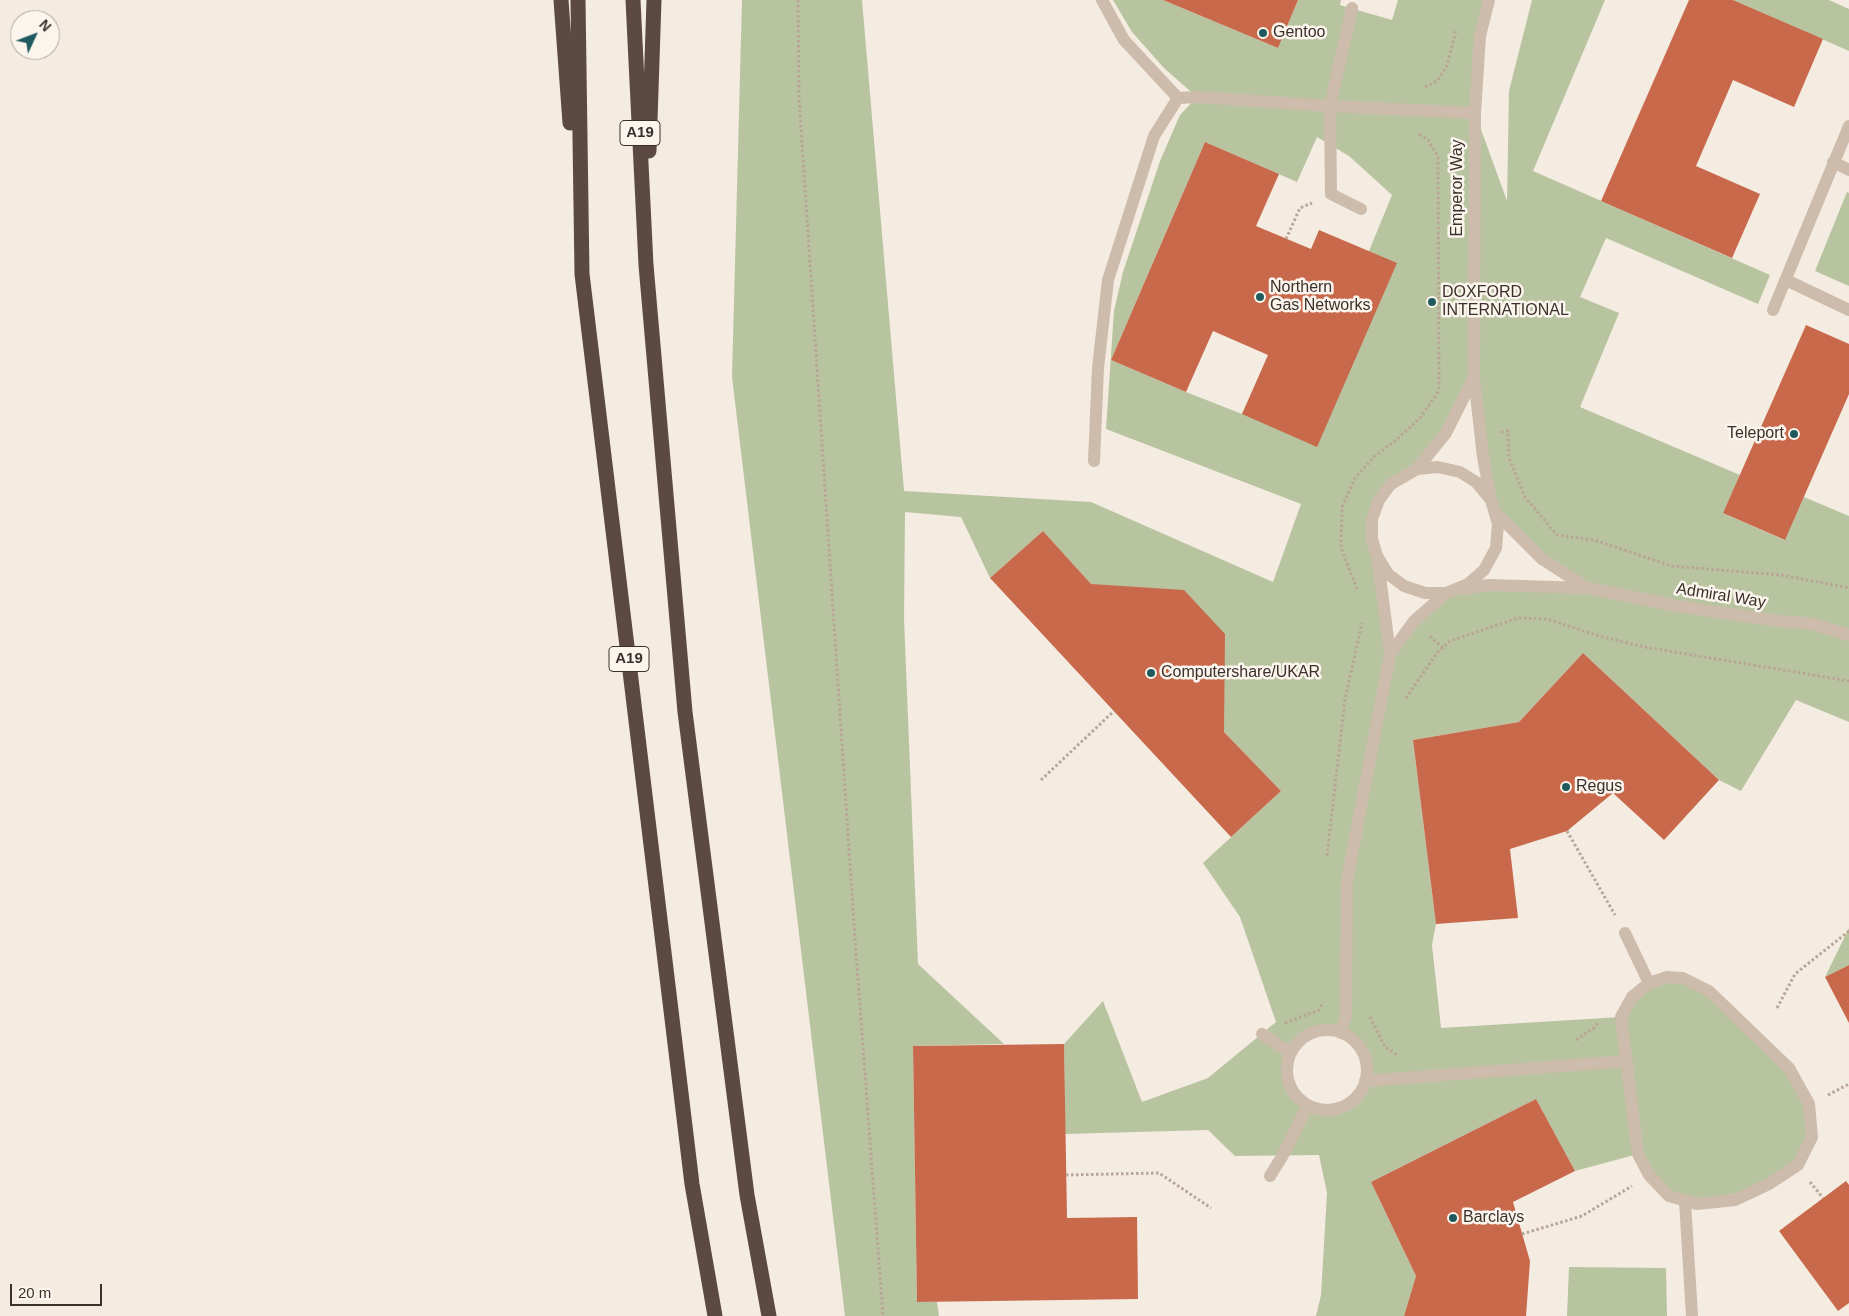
<!DOCTYPE html>
<style>
body{margin:0}
#map{position:relative;width:1849px;height:1316px;overflow:hidden;background:#f4ebe1;font-family:Arial,sans-serif}
canvas{display:block}
.north{position:absolute;left:10px;top:10px;width:50px;height:50px;box-sizing:border-box;background:#fbf5ee;border:1px solid #aea6a0;border-radius:50%;rotate:47deg;font-size:14px;font-weight:700;line-height:20px;text-align:center;color:#3b302b}
.north::after{content:'';display:block;margin:auto;width:18px;height:22px;background:#1f5a5e;clip-path:polygon(50% 0,100% 100%,50% 72%,0 100%)}
.scale{position:absolute;left:10px;top:1284px;width:92px;height:22px;box-sizing:border-box;border:2px solid #3b302b;border-top:0;padding-left:6px;font-size:15px;line-height:18px;white-space:nowrap;color:#3b302b;-webkit-text-stroke:4px #fbf5ee;paint-order:stroke}
</style>
<div id="map">
<canvas width="1849" height="1316"></canvas>
<div class="north">N</div>
<div class="scale">20 m</div>
</div>
<script>
const ctx = document.querySelector('canvas').getContext('2d');
ctx.lineJoin = 'round';
function fill(path, color) {
  ctx.fillStyle = color;
  ctx.fill(path, 'evenodd');
}
function poly(rows) {
  const path = new Path2D();
  for (const r of rows) {
    if (r.length === 3) {
      path.moveTo(r[0] + r[2], r[1]);
      path.arc(r[0], r[1], r[2], 0, 2 * Math.PI);
      continue;
    }
    path.moveTo(r[0], r[1]);
    for (let i = 2; i < r.length; i += 2) path.lineTo(r[i], r[i + 1]);
  }
  return path;
}
function trace(path, color, width, dash) {
  ctx.strokeStyle = color;
  ctx.lineWidth = width;
  ctx.lineCap = dash ? 'butt' : 'round';
  ctx.setLineDash(dash || []);
  ctx.stroke(path);
}
function label(font, color, halo, rows, align = 'center') {
  ctx.font = font + ' Arial,sans-serif';
  ctx.lineWidth = 5;
  ctx.setLineDash([]);
  ctx.textBaseline = 'middle';
  ctx.strokeStyle = halo;
  ctx.fillStyle = color;
  for (const [text, x, y, turn = 0] of rows) {
    ctx.save();
    ctx.translate(x, y);
    ctx.rotate((+turn || 0) * Math.PI / 180);
    ctx.textAlign = isNaN(turn) ? turn : align;
    if (halo) ctx.strokeText(text, 0, 0);
    ctx.fillText(text, 0, 0);
    ctx.restore();
  }
}
const green = poly([
 [742,0,862,0,904,491,1091,502,1273,582,1301,504,1106,429,1114,311,1123,272,1160,161,1180,115,1197,97,1164,68,1132,32,1113,0,1163,0,1278,48,1298,0,1341,0,1340,5,1392,20,1398,0,1489,0,1475,113,1507,201,1509,91,1532,0,1605,0,1533,171,1770,275,1758,304,1606,238,1580,297,1619,313,1580,407,1740,475,1723,513,1784,540,1804,497,1849,516,1849,722,1796,700,1741,791,1719,780,1583,653,1519,722,1413,740,1436,924,1432,945,1441,1028,1621,1017,1632,997,1667,977,1709,991,1789,1068,1809,1104,1812,1137,1798,1165,1769,1184,1697,1204,1669,1196,1638,1154,1575,1171,1536,1099,1371,1182,1416,1276,1404,1316,1316,1316,1321,1295,1327,1193,1319,1155,1235,1156,1208,1130,1065,1134,1064,1044,1103,1001,1142,1102,1208,1078,1276,1022,1240,917,1203,863,1281,791,1224,732,1043,531,990,578,961,517,905,512,904,619,918,964,1004,1044,913,1046,917,1302,937,1302,939,1316,845,1316,732,377],
 [1317,137,1349,156,1392,195,1369,251,1242,414,1186,392,1111,360,1205,142,1297,182],
 [1474,378,1495,512,1542,559,1586,588,1457,590,1414,621,1390,654,1372,519,1391,484,1417,469],
 [1320,1030,1334,1030,1346,1034,1357,1043,1364,1055,1366,1077,1363,1088,1355,1099,1339,1108,1326,1110,1312,1107,1304,1103,1294,1093,1288,1080,1286,1066,1290,1053,1296,1044,1307,1035],
 [1733,0,1829,0,1849,9,1849,51],
 [1847,192,1849,193,1849,286,1815,271],
 [1849,928,1849,965,1825,977],
 [1569,1267,1666,1268,1667,1316,1567,1316]
]);
const building = poly([
 [1163,0,1298,0,1278,48],
 [1689,0,1733,0,1823,39,1794,107,1733,80,1696,166,1760,194,1732,258,1601,201],
 [1205,142,1279,174,1256,226,1311,249,1319,230,1397,263,1317,447,1242,414,1268,355,1213,331,1186,392,1111,360],
 [1806,325,1849,344,1849,394,1785,540,1723,513],
 [1043,531,1091,584,1184,590,1225,634,1224,732,1281,791,1231,837,990,578],
 [1583,653,1719,780,1664,840,1613,793,1567,831,1510,849,1518,918,1436,924,1413,740,1519,722],
 [1849,965,1849,1023,1825,977],
 [1064,1044,1067,1218,1137,1217,1138,1299,917,1302,913,1046],
 [1536,1099,1575,1171,1513,1202,1530,1261,1526,1316,1404,1316,1416,1276,1371,1182],
 [1846,1181,1849,1185,1849,1303,1838,1311,1779,1231]
]);
const path = poly([
 [798,0,799,99,855,939,883,1316],
 [1425,87,1437,81,1447,66,1456,30],
 [1286,239,1300,208,1312,203],
 [1501,432,1508,431,1509,458,1525,497,1557,535,1594,540,1672,566,1781,575,1849,588],
 [1357,589,1341,548,1342,507,1355,478,1375,456,1395,441,1421,417,1439,390,1438,157,1428,140,1417,133],
 [1430,636,1443,648],
 [1406,698,1437,653,1450,641,1518,618,1547,619,1599,636,1644,647,1849,681],
 [1041,780,1114,711],
 [1567,831,1615,915],
 [1327,856,1345,699,1362,623],
 [1777,1008,1795,974,1849,931],
 [1370,1017,1385,1047,1399,1056],
 [1285,1023,1319,1010,1323,1002],
 [1576,1040,1595,1027,1599,1021],
 [1828,1095,1849,1084],
 [1066,1175,1159,1173,1211,1208],
 [1810,1182,1823,1198],
 [1522,1234,1582,1216,1632,1186]
]);
const minor = poly([
 [1102,0,1124,40,1178,98,1197,97,1330,106,1475,113],
 [1352,8,1330,106,1331,194,1361,209],
 [1833,162,1849,170],
 [1786,280,1849,310],
 [1773,310,1849,126],
 [1474,377,1446,433,1417,469,1391,484,1379,500,1372,519,1372,539,1377,556,1388,574,1404,586,1425,593,1446,593,1468,584,1484,570,1496,548,1498,524,1491,500,1483,457,1474,377,1475,113,1480,36,1489,0],
 [1094,461,1098,368,1108,280,1154,136,1178,98],
 [1417,469,1438,467,1460,472,1476,482,1490,499],
 [1495,512,1542,559,1587,588],
 [1464,589,1488,585,1588,588,1677,606,1771,620,1812,624,1849,635],
 [1390,654,1414,621,1446,593],
 [1625,933,1649,983],
 [1667,977,1683,978,1709,991,1789,1068,1809,1104,1812,1137,1798,1165,1769,1184,1735,1200,1697,1204,1669,1196,1649,1175,1638,1154,1621,1017,1632,997,1649,983,1667,977],
 [1327,1070,40],
 [1341,1033,1346,1015,1347,880,1390,654,1378,561],
 [1262,1034,1290,1053],
 [1365,1081,1627,1061],
 [1270,1176,1283,1155,1308,1105],
 [1685,1201,1692,1316]
]);
const highway = poly([
 [561,0,570,123],
 [578,0,582,274,692,1184,715,1316],
 [633,0,646,265,685,712,747,1195,769,1316],
 [649,151,654,0]
]);
const markers = [
 [1263,33,5,"#1f5a5e"],
 [1260,297,5,"#1f5a5e"],
 [1432,302,5,"#1f5a5e"],
 [1794,434,5,"#1f5a5e"],
 [1151,673,5,"#1f5a5e"],
 [1566,787,5,"#1f5a5e"],
 [1453,1218,5,"#1f5a5e"]
];
const shields = [
 [640,133,40],
 [629,659,40]
];
const shieldNames = [
 ["A19",640,133],
 ["A19",629,659]
];
const poiNames = [
 ["Gentoo",1273,33],
 ["Northern",1270,288],
 ["Gas Networks",1270,306],
 ["DOXFORD",1442,293],
 ["INTERNATIONAL",1442,311],
 ["Teleport",1784,434,"right"],
 ["Computershare/UKAR",1161,673],
 ["Regus",1576,787],
 ["Barclays",1463,1218]
];
const streetNames = [
 ["Emperor Way",1458,188,-90],
 ["Admiral Way",1721,596,9]
];
fill(green, '#b8c4a0');
fill(building, '#c8694b');
trace(path, '#b9a596', 3, [2.5, 2.5]);
trace(minor, '#cdbbac', 12);
trace(highway, '#5c4a42', 15);
for (const [x, y, r, color] of markers) {
  const dot = new Path2D();
  dot.arc(x, y, r, 0, 2 * Math.PI);
  ctx.fillStyle = color;
  ctx.fill(dot);
  trace(dot, '#fbf5ee', 2);
}
for (const [x, y, w] of shields) {
  const box = new Path2D();
  box.roundRect(x - w / 2, y - 12.5, w, 25, 4);
  ctx.fillStyle = '#fbf5ee';
  ctx.fill(box);
  trace(box, '#3b302b', 1);
}
label('bold 15px', '#3b302b', null, shieldNames);
label('16px', '#3b302b', '#fbf5ee', poiNames, 'left');
label('16px', '#3b302b', '#fbf5ee', streetNames);
</script>
